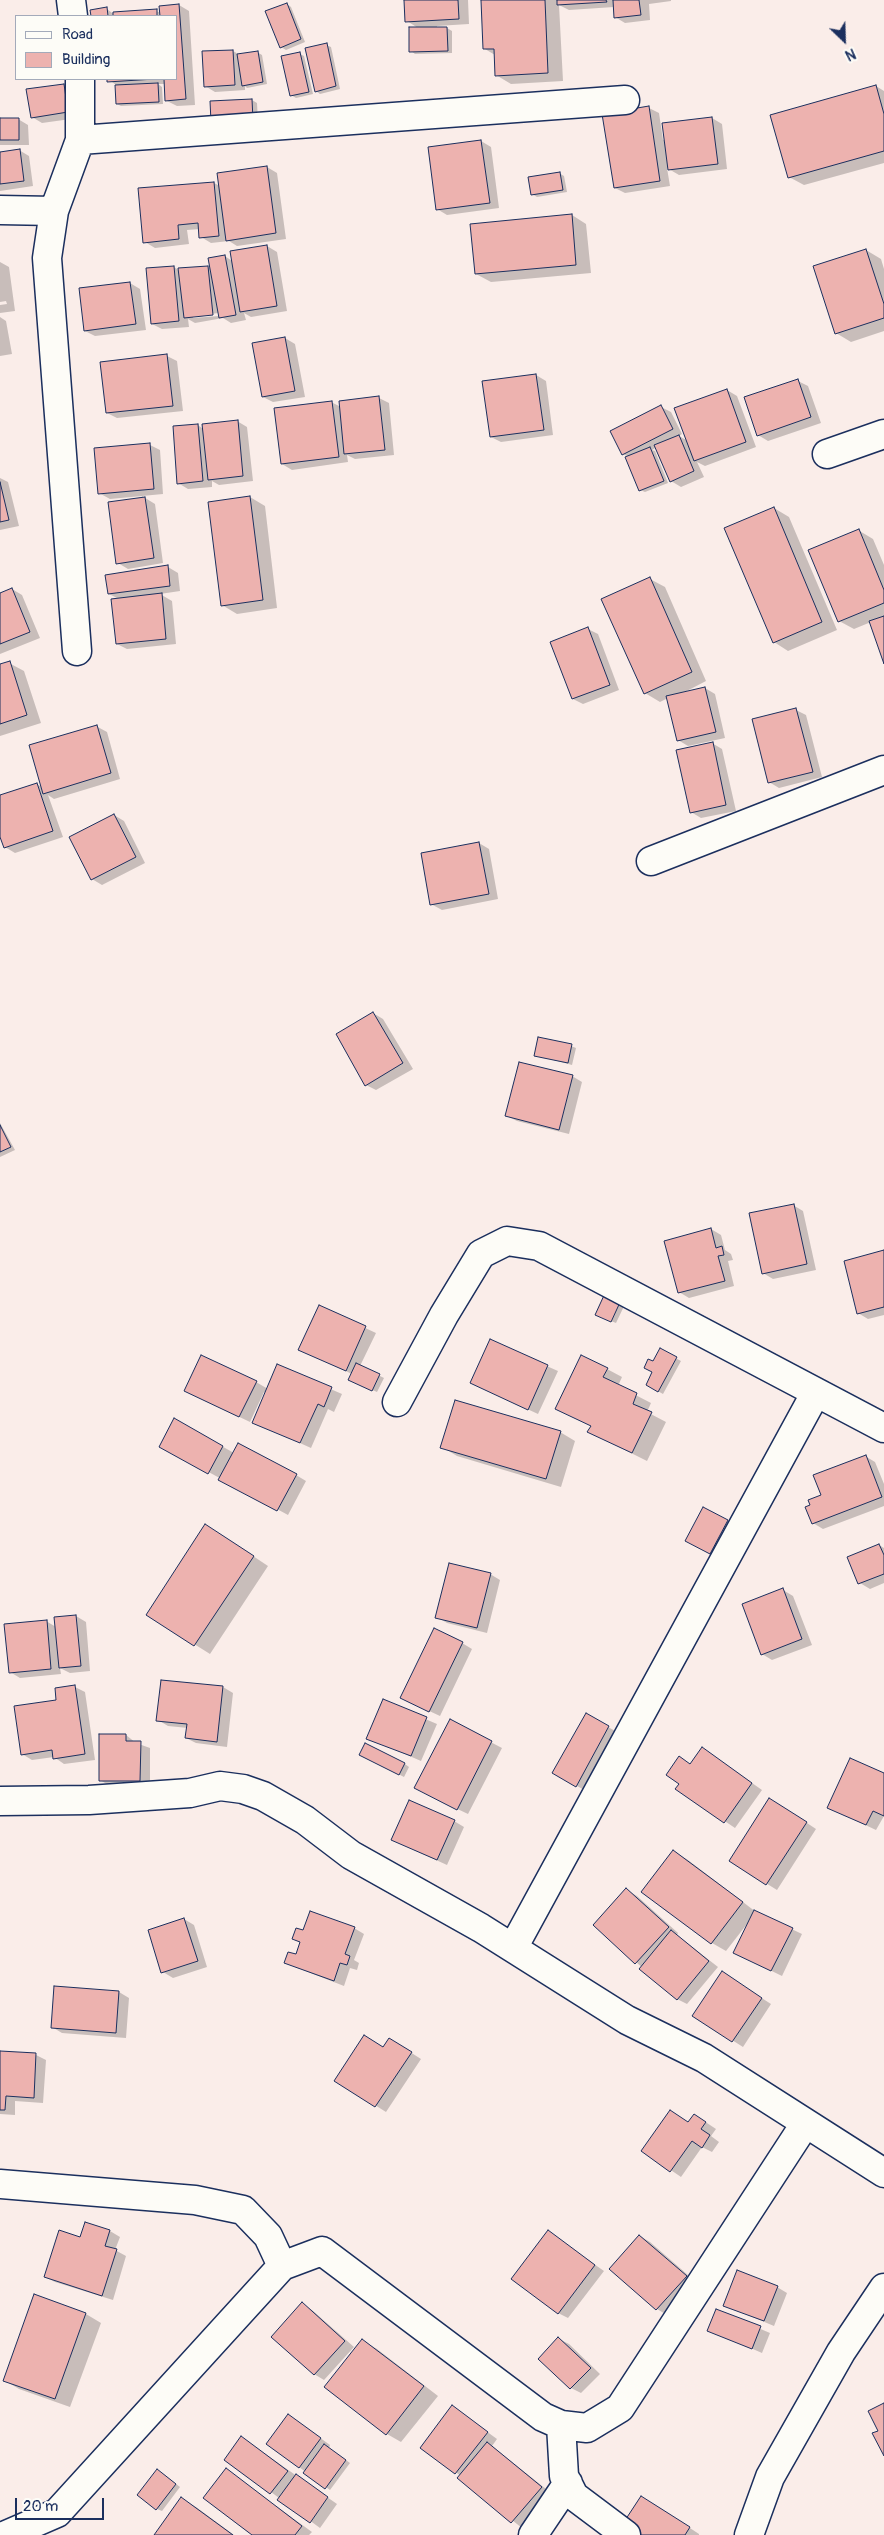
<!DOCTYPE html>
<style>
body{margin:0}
#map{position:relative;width:884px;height:2535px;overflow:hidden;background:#faede9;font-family:Pangolin,sans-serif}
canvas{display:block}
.legend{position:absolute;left:15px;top:15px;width:162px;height:65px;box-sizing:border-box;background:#fdfcf7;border:1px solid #a3aaba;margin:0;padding:6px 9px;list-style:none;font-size:15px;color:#1b2f5e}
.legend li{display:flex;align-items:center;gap:10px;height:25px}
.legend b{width:25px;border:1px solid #a3aaba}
.north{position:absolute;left:819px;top:15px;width:50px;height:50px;-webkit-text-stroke:4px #fdfcf7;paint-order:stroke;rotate:156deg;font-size:14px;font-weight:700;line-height:20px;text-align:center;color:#1b2f5e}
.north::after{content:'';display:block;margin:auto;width:18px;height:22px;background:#1b2f5e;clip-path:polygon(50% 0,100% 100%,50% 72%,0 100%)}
.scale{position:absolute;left:15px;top:2498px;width:89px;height:22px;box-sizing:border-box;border:2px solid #1b2f5e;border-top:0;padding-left:6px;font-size:15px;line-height:18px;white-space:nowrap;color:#1b2f5e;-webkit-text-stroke:4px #fdfcf7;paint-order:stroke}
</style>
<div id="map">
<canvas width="884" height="2535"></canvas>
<ul class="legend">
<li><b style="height:6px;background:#fdfcf7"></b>Road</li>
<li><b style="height:14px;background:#edb2af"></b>Building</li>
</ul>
<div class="north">N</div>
<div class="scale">20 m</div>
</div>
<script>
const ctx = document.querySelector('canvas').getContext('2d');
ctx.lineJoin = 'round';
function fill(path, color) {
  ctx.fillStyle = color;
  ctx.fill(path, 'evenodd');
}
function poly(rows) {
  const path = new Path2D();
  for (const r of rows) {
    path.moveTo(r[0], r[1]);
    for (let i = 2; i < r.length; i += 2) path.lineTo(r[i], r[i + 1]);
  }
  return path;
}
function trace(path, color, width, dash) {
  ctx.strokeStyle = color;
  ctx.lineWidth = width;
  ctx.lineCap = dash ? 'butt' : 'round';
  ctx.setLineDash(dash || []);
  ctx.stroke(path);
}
const shadow = poly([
 [405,0,468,0,469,24,437,26,437,28,447,28,452,31,452,53,415,54,411,51,418,28,407,21],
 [482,0,671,0,671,1,649,4,650,20,625,23,615,17,614,7,569,10,559,5,563,81,511,84,496,75,495,55,485,49],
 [287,4,291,7,305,42,286,50,281,47],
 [179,5,189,11,195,105,177,106,167,101,166,84,158,84,162,87,163,104,121,106,117,104,116,85,108,79,176,79,176,16,92,16,91,11,107,9,112,13,156,11,161,13],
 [326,45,331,47,340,89,320,94,316,91],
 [233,51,240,55,257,52,262,55,267,84,247,88,245,86,245,90,215,92,205,86,204,52],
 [300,54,304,56,313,94,296,98,291,95],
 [64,85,74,91,78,118,42,123,32,117],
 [876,86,884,91,884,163,804,185,789,177],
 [252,100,257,103,258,122,217,124],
 [649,108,659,113,663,140,712,118,722,124,727,169,679,175,667,168,670,186,625,193,615,188],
 [0,119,18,119,28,125,29,145,0,145],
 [481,141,491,147,499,208,447,215,437,209],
 [19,150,29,156,33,186,0,191,0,153],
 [267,167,277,173,286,239,237,246,229,241,211,243,201,237,200,229,187,230,189,244,155,248,145,242,214,183,220,186],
 [559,173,564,176,567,192,537,197,532,194],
 [572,215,586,224,591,273,491,282,476,274],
 [267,246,277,252,287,311,251,317,244,313,246,320,231,323,223,318,195,323,188,319,189,327,162,329,152,324,174,267,180,271,208,267,212,269,225,256,232,261],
 [219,313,219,316,193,318,193,316],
 [866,250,881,259,884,269,884,331,851,342,836,333],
 [0,262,9,267,15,311,0,313,0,305,7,304,6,301,0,302],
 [130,283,140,289,146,330,95,336,85,331],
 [0,317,6,321,12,354,0,356],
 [285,338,295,344,305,397,273,402,263,397],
 [167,356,177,361,183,411,117,418,107,413],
 [536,375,546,381,553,435,501,442,491,437],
 [798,381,808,386,821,423,768,441,758,435],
 [727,390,737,396,756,447,705,466,697,462,704,477,681,487,671,481,657,447,652,450,655,451,668,483,645,492,640,490,629,457,623,454,661,407,671,412,682,434,679,436,688,441],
 [379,398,389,403,394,455,355,459,347,455,348,462,292,470,282,464,331,402,341,407],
 [237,421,247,427,253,481,219,485,212,481,212,487,188,489,178,483,198,425,203,429],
 [150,445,160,450,163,494,142,496,155,504,163,563,128,569,118,563,142,496,110,499,99,493],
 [0,478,8,482,19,526,0,530],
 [250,497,265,506,277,608,237,614,222,605],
 [774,508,789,517,837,630,788,651,774,642],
 [858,530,873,539,884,565,884,660,871,622,854,629,839,621],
 [168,567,178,573,180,591,160,594,172,601,176,644,127,649,117,644,119,599,109,594],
 [650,579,665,587,706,681,681,694,705,688,715,694,725,738,688,746,678,740,668,698,660,702,645,693],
 [12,589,22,595,40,638,0,654,0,594],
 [588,629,598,634,619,690,583,704,573,699,552,643],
 [9,663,24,671,41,723,0,736,0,666],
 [796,710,806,715,822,777,779,788,769,782],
 [96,726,107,732,120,779,54,799,48,795,63,837,15,853,5,847,0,833,0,797,37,784,43,788],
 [712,743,722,749,736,811,701,818,691,812],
 [114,815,124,821,145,863,102,885,92,879],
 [479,843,489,849,498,899,442,910,431,904],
 [373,1013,383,1019,413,1069,376,1090,366,1085],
 [571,1046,576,1048,572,1065,535,1055],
 [572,1076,582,1082,569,1134,517,1121,507,1116],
 [0,1123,15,1150,0,1157],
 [793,1205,803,1211,816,1270,773,1279,763,1273],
 [711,1229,721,1235,725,1250,731,1254,733,1260,728,1261,734,1286,689,1298,679,1292],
 [884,1252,884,1315,868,1319,858,1313],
 [607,1292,626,1302,616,1323,601,1317],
 [320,1307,376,1333,360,1366,384,1378,377,1392,354,1382,352,1374,300,1350],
 [490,1341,558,1371,538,1414,471,1383],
 [660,1350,681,1361,663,1394,647,1385,654,1372,653,1363],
 [278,1366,342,1394,334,1412,328,1409,311,1448,253,1422,266,1393,264,1392,250,1422,185,1391,256,1382,268,1389],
 [607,1369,622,1377,618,1386,651,1403,647,1412,666,1422,647,1461,589,1432,592,1426,571,1416],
 [175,1420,234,1453,296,1475,306,1481,288,1515,203,1469],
 [560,1432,575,1441,561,1487,457,1456,442,1447],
 [865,1456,875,1462,884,1484,884,1506,823,1529,813,1523,812,1506],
 [727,1521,737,1527,720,1558,697,1546],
 [220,1534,268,1566,210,1654,148,1615],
 [879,1545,884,1548,884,1583,870,1589,860,1583],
 [490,1574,500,1580,487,1633,447,1623,437,1617],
 [783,1590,793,1596,812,1645,772,1660,762,1654],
 [76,1616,86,1622,90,1671,70,1673,60,1668,61,1674,20,1678,10,1672,46,1621,56,1627],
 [462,1643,472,1649,440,1716,412,1703],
 [75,1687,85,1692,95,1760,64,1764,54,1757,32,1760,22,1754],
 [223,1687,233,1693,227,1747,196,1743,186,1738,188,1728,168,1726,158,1720],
 [383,1701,437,1724,421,1761,368,1738],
 [586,1715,619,1733,586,1791,554,1773],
 [450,1721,502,1748,468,1814,426,1794],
 [126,1735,136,1743,150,1748,150,1787,110,1786,100,1780],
 [712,1755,762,1790,735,1828,677,1789,680,1784,679,1757,691,1765],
 [365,1757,405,1764,409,1767,404,1777],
 [884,1774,884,1816,876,1830,829,1808],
 [780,1805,816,1829,777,1890,730,1861],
 [454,1821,464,1827,447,1865,392,1840],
 [673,1851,688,1860,756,1912,802,1934,782,1976,745,1958,747,1924,726,1951,712,1943],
 [627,1890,637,1896,678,1933,677,1935,718,1967,687,2004,677,1999,595,1925],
 [184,1919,194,1925,207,1967,173,1978,163,1972],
 [354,1928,364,1934,354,1960,359,1963,357,1970,350,1968,344,1986,285,1963,297,1956,301,1943,294,1939,304,1932],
 [732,1979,771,2004,743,2047,694,2016],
 [119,1992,129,1998,126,2038,62,2033,52,2027],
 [399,2045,421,2059,386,2112,335,2080,383,2049],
 [0,2053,36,2055,46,2060,43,2103,15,2101,15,2115,0,2114],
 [704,2121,716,2129,711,2136,719,2142,712,2152,702,2147,681,2177,643,2151,689,2123],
 [86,2224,110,2231,120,2237,115,2250,126,2256,113,2300,55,2282,45,2277,81,2238],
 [548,2232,604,2271,568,2318,558,2313],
 [640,2236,650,2242,696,2282,667,2315,657,2309,611,2269],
 [777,2287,787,2293,774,2326,724,2305],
 [35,2296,86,2314,101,2323,70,2407,19,2389,4,2380],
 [302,2304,312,2310,354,2347,324,2380,314,2374],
 [716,2310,770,2333,762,2353,709,2330],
 [559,2339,569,2344,600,2374,581,2393,571,2388],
 [362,2340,377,2349,438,2396,401,2442,387,2434],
 [453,2407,497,2439,492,2446,551,2493,522,2528,459,2478,461,2476,421,2447],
 [298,2422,330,2445,329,2448,350,2463,330,2490,268,2444],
 [251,2444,337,2504,320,2528,226,2459],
 [226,2470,312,2532,309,2535,254,2535],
 [162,2473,180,2487,162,2511,157,2509],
 [182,2499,196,2507,234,2535,155,2535],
 [652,2503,699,2534,699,2535,633,2535]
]);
const building = poly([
 [404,0,458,0,459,19,405,22,404,0],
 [481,0,545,0,548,73,495,76,494,49,483,49,481,0],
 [557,0,606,0,607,2,557,5,557,0],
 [613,0,639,0,641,15,614,18,613,0],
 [287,3,301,39,280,48,265,11,287,3],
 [179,4,186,99,165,101,164,79,176,79,176,16,160,16,159,6,179,4],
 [107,7,108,16,91,16,90,10,107,7],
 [157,9,157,16,113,16,113,12,157,9],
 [409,27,447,27,448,51,409,52,409,27],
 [327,43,336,86,315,92,305,48,327,43],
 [233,50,235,85,204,87,202,51,233,50],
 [258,51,263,82,242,86,237,54,258,51],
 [300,52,309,92,290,96,281,56,300,52],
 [107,79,155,79,107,82,107,79],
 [158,83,159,102,116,104,115,85,158,83],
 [64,84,68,112,31,118,26,89,64,84],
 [876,85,884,114,884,151,788,178,770,115,876,85],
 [252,99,253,120,211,122,210,101,252,99],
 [649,106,660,181,614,188,602,114,649,106],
 [712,117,718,164,668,170,662,123,712,117],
 [0,118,19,118,19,140,0,140,0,118],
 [481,140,490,203,436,210,428,147,481,140],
 [20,149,24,181,0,184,0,152,20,149],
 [267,166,276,233,226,241,217,173,267,166],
 [560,172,563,190,531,195,528,177,560,172],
 [214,182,219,236,199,238,198,223,178,225,179,239,143,243,138,188,214,182],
 [572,214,576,265,475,274,470,224,572,214],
 [267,245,277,306,240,312,230,251,267,245],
 [866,249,884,304,884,318,835,334,813,266,866,249],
 [225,255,236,315,219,318,208,258,225,255],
 [174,266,179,321,151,324,146,268,174,266],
 [208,266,213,315,184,318,178,268,208,266],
 [130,282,136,324,84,331,79,288,130,282],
 [285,337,295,391,262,397,252,343,285,337],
 [167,354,173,406,106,413,100,362,167,354],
 [536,374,544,430,490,437,482,381,536,374],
 [798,379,811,417,757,436,744,397,798,379],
 [727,389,746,442,694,461,674,408,727,389],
 [379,396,385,450,344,454,339,401,379,396],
 [332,401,339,457,281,464,274,408,332,401],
 [661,405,673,429,622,455,610,431,661,405],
 [238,420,243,476,208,480,202,424,238,420],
 [198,424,203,481,177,484,173,426,198,424],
 [679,435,694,471,670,482,654,445,679,435],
 [150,443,154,489,98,494,94,448,150,443],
 [650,447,664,481,639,491,625,457,650,447],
 [0,482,9,520,0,522,0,482],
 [250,496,263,600,221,606,208,502,250,496],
 [145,497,154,558,116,564,108,502,145,497],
 [774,507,822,622,773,643,724,528,774,507],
 [859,529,884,590,884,603,838,622,808,550,859,529],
 [168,565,170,586,108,594,105,575,168,565],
 [650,577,692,672,644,694,601,599,650,577],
 [12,588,30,632,0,644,0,593,12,588],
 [162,593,166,639,116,644,111,599,162,593],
 [884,616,884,664,869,621,884,616],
 [588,627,610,685,572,699,550,642,588,627],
 [10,661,27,715,0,724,0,664,10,661],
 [705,687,716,732,677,741,666,696,705,687],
 [796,708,813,772,768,783,752,719,796,708],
 [97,725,111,773,43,794,29,745,97,725],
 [713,742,726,805,690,813,676,750,713,742],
 [37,783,53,831,4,848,0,837,0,795,37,783],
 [114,814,136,857,91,880,69,837,114,814],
 [479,842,489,894,430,905,421,853,479,842],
 [373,1012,403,1063,365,1086,336,1034,373,1012],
 [538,1037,572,1044,568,1063,534,1056,538,1037],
 [519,1062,573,1075,559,1130,505,1116,519,1062],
 [0,1125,11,1147,0,1152,0,1125],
 [794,1204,807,1264,762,1274,749,1213,794,1204],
 [711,1228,716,1248,722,1246,724,1255,718,1256,725,1281,678,1293,664,1241,711,1228],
 [884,1250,884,1307,857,1314,844,1261,884,1250],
 [606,1291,622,1298,611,1322,595,1315,606,1291],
 [319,1305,366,1326,346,1371,298,1350,319,1305],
 [490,1339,548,1365,528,1410,470,1383,490,1339],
 [660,1348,677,1357,658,1392,646,1385,652,1372,644,1368,648,1359,653,1361,660,1348],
 [201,1355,257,1381,239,1417,184,1391,201,1355],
 [581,1355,608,1368,603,1377,637,1393,633,1404,652,1412,632,1453,587,1432,591,1426,555,1409,581,1355],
 [356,1363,380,1374,372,1391,348,1380,356,1363],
 [277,1364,332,1387,324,1407,318,1404,300,1443,252,1423,277,1364],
 [455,1400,561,1431,546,1479,440,1448,455,1400],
 [174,1418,223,1446,208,1474,159,1447,174,1418],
 [238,1443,297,1474,277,1511,218,1480,238,1443],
 [866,1455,882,1497,812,1524,805,1507,810,1505,808,1500,821,1495,813,1475,866,1455],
 [703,1507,728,1520,710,1554,685,1541,703,1507],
 [205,1524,254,1556,194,1646,146,1615,205,1524],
 [879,1544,884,1555,884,1574,858,1584,847,1557,879,1544],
 [449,1563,491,1573,477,1628,435,1618,449,1563],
 [783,1588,802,1639,761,1655,742,1604,783,1588],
 [76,1615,81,1666,59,1668,54,1617,76,1615],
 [47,1620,51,1669,9,1673,4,1624,47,1620],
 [434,1628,463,1642,429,1712,400,1698,434,1628],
 [161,1680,223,1686,217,1742,185,1738,187,1724,156,1721,161,1680],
 [75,1685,85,1754,53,1759,52,1750,21,1755,14,1706,56,1700,55,1688,75,1685],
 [383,1699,427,1717,411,1756,366,1739,383,1699],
 [586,1713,609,1726,576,1787,552,1773,586,1713],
 [450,1719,492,1741,457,1810,414,1788,450,1719],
 [99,1734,126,1734,126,1741,141,1741,140,1781,99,1781,99,1734],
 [365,1743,405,1763,399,1775,359,1755,365,1743],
 [702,1747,752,1783,724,1823,675,1789,679,1784,666,1775,679,1756,690,1764,702,1747],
 [850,1758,884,1773,884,1816,873,1811,866,1825,827,1808,850,1758],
 [769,1798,807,1822,766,1885,729,1861,769,1798],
 [409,1800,455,1820,437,1860,391,1840,409,1800],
 [673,1850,743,1902,711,1944,641,1892,673,1850],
 [626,1888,669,1927,635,1964,593,1925,626,1888],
 [754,1910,793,1928,771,1971,733,1953,754,1910],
 [310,1911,355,1927,345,1954,350,1956,347,1965,340,1963,334,1981,284,1963,288,1952,296,1954,300,1942,292,1939,296,1928,303,1930,310,1911],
 [184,1918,198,1961,161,1973,148,1930,184,1918],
 [671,1930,709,1961,677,2000,639,1969,671,1930],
 [722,1971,762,1998,732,2042,692,2016,722,1971],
 [54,1986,119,1991,116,2033,51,2028,54,1986],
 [364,2035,383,2047,389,2038,412,2052,375,2107,334,2081,364,2035],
 [0,2051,36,2053,34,2098,6,2096,5,2110,0,2110,0,2051],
 [670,2110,688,2122,694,2114,706,2122,701,2129,710,2135,702,2148,692,2141,670,2172,641,2151,670,2110],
 [85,2222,110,2230,105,2246,117,2249,102,2296,44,2277,59,2230,80,2237,85,2222],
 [548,2230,595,2265,558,2314,511,2279,548,2230],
 [639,2235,687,2276,656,2310,609,2269,639,2235],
 [737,2270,778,2286,764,2321,723,2306,737,2270],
 [34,2294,86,2313,55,2399,3,2381,34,2294],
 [302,2302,345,2341,314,2375,271,2337,302,2302],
 [716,2309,761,2326,752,2349,707,2331,716,2309],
 [558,2337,591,2368,570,2389,538,2359,558,2337],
 [362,2339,424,2386,386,2435,324,2387,362,2339],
 [884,2403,884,2456,872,2433,878,2431,868,2411,884,2403],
 [452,2405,488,2432,455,2474,420,2448,452,2405],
 [288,2414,321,2438,299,2468,266,2444,288,2414],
 [241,2436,288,2471,270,2494,224,2460,241,2436],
 [487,2442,542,2487,511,2523,457,2478,487,2442],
 [324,2444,346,2460,325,2489,303,2473,324,2444],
 [226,2468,302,2526,295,2535,252,2535,203,2498,226,2468],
 [157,2469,176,2484,156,2510,137,2495,157,2469],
 [296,2474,328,2497,310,2523,277,2500,296,2474],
 [641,2496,690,2527,685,2535,631,2535,620,2528,641,2496],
 [181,2497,233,2535,154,2535,181,2497]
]);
const street = poly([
 [71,0,73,16],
 [80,140,625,100],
 [0,210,54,211],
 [827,454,884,434],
 [77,651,47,258,54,211,80,140,80,79],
 [651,861,884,770],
 [397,1402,444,1315,481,1254,507,1241,539,1246,884,1428],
 [0,1801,89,1800,190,1793,220,1786,243,1789,263,1796,305,1820,351,1855,481,1928,627,2020,704,2058,884,2173],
 [513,1948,815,1394],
 [0,2184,195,2200,243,2210,268,2236,282,2266],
 [561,2425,564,2476,574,2496,626,2535],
 [6,2535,57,2513,282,2266,322,2251,543,2417,561,2425,587,2428,620,2408,805,2124],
 [533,2535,568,2483],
 [749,2535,770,2477,841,2352,884,2288]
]);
fill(shadow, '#0003');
fill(building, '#edb2af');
trace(building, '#1b2f5e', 1);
trace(street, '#1b2f5e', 31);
trace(street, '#fdfcf7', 28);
</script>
